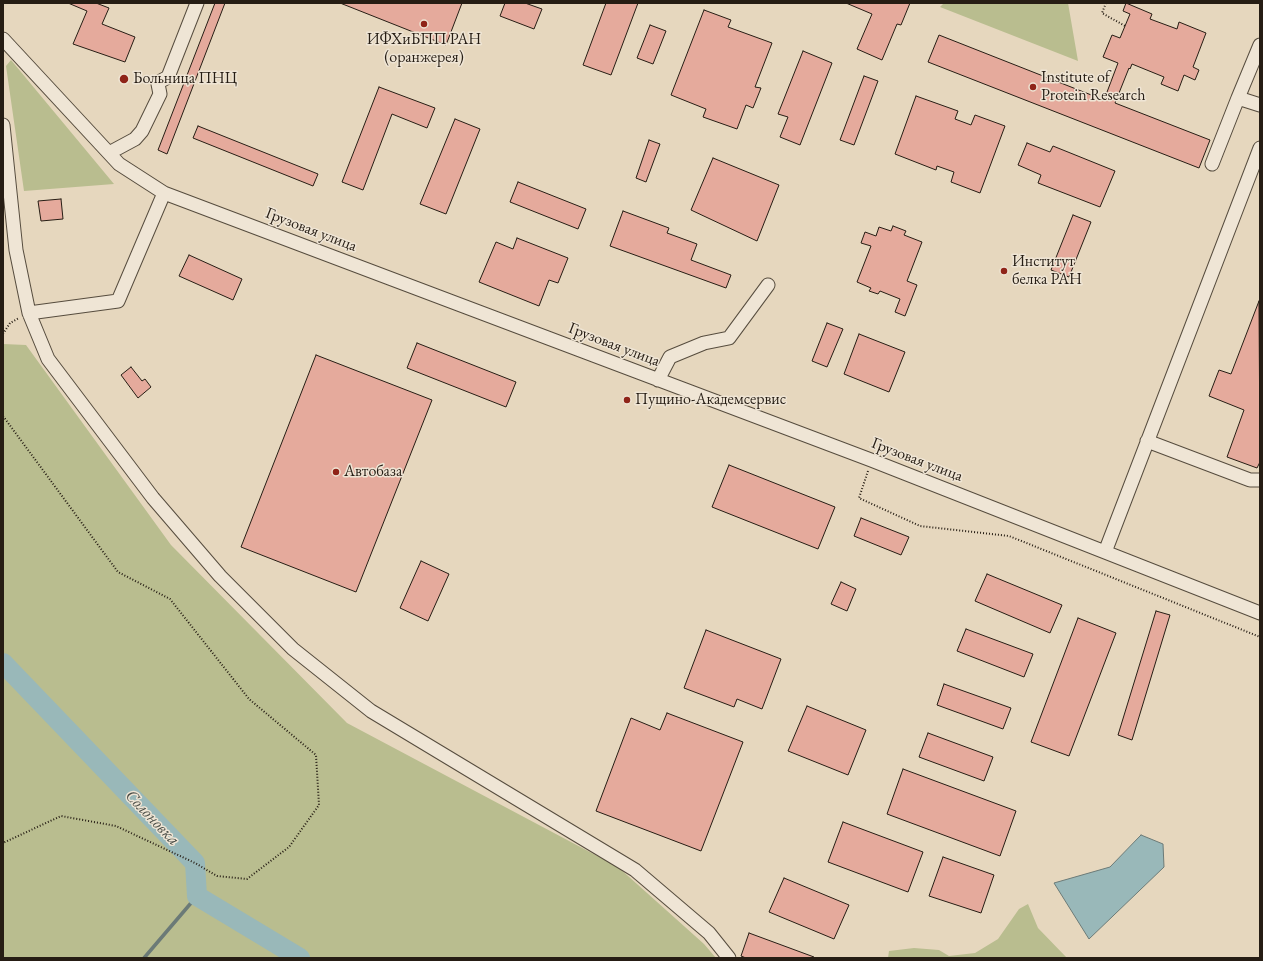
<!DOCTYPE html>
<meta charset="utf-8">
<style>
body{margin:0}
#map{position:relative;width:1263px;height:961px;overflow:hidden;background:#e6d7be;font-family:"EB Garamond",serif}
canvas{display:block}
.frame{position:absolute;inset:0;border:4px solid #261d14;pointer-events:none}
</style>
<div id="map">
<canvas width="1263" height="961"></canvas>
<div class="frame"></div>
</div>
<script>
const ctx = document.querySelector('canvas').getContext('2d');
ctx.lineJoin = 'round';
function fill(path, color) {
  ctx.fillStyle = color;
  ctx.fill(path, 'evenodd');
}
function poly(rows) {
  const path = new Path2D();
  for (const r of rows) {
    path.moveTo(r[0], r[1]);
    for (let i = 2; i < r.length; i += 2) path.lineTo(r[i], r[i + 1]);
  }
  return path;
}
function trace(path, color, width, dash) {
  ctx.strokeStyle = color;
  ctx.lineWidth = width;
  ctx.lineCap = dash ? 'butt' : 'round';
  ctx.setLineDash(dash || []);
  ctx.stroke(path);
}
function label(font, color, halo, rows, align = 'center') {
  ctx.font = font + ' "EB Garamond",serif';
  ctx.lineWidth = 3;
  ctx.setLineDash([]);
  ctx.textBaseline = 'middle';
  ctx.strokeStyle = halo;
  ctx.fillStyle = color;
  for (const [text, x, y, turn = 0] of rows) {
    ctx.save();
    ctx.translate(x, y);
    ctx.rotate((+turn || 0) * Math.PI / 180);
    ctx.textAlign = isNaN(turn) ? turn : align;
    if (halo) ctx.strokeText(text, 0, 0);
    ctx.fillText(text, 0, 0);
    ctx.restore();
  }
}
const green = poly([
 [944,3,1068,3,1078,61,940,7],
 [11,60,114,184,24,191,6,66],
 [3,344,26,345,171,545,347,723,618,867,704,944,716,958,3,958],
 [1028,904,1038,928,1067,958,888,958,889,951,914,948,939,950,949,956,975,953,998,939,1019,909]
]);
const water = poly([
 [1141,835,1163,844,1164,867,1089,939,1054,883,1110,867,1141,835]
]);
const stream = poly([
 [144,958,197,896]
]);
const river = poly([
 [3,663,195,863,197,896,300,958]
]);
const building = poly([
 [68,3,96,3,109,8,102,24,135,37,125,62,73,44,87,11,68,3],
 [215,3,225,3,167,154,158,150,215,3],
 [340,3,462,3,446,45,340,3],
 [505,3,525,3,542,9,534,29,500,16,505,3],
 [606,3,638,3,611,75,583,65,606,3],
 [846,3,910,3,901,25,897,24,882,60,857,49,872,14,846,3],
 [1126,3,1152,14,1150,19,1177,29,1179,22,1206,33,1193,67,1199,70,1195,80,1184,75,1178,91,1161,84,1164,77,1132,64,1130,69,1129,68,1115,103,1210,140,1199,168,928,62,939,35,1104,100,1118,63,1103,57,1112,35,1120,38,1130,14,1123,11,1126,3],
 [704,10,731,20,728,27,772,43,755,87,761,88,753,108,746,105,737,129,703,117,706,109,671,95,704,10],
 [650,25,666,31,653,64,637,58,650,25],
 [803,51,832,63,800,145,780,137,788,117,778,114,803,51],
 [864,76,878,81,854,145,840,140,864,76],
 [379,87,435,108,427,128,392,114,363,190,342,182,379,87],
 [916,96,958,111,955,119,971,125,975,115,1005,126,980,193,951,182,954,172,937,166,936,170,895,154,916,96],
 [455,119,480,129,446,214,420,204,455,119],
 [198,126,318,174,313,186,193,138,198,126],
 [649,140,660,144,646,182,636,178,649,140],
 [1027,143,1050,152,1053,146,1115,171,1100,207,1038,183,1041,175,1018,165,1027,143],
 [713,158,779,185,757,241,691,210,713,158],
 [518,182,586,209,578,229,510,202,518,182],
 [61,199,63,219,41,221,38,201,61,199],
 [623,211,669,228,667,233,697,244,691,260,731,275,726,288,610,246,623,211],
 [1073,215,1091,222,1069,277,1051,270,1073,215],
 [893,226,906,231,904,235,922,242,907,281,917,285,905,316,895,312,900,299,880,291,878,294,869,291,871,288,857,282,871,246,861,243,865,232,876,236,879,227,891,231,893,226],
 [517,238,568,258,558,283,549,280,539,306,479,282,496,242,513,249,517,238],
 [189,255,242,279,233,300,179,276,189,255],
 [1259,301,1260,462,1257,468,1227,457,1244,410,1209,396,1219,370,1231,374,1259,301],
 [827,323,843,329,827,367,812,361,827,323],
 [859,334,905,352,889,392,844,374,859,334],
 [417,343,516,382,506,407,407,368,417,343],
 [316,355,432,400,356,592,241,547,316,355],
 [131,367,142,381,145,379,151,387,138,398,121,375,131,367],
 [729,465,835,507,818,549,712,507,729,465],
 [861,518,909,537,901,555,854,536,861,518],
 [421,561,449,574,428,621,400,608,421,561],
 [987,574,1062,605,1050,633,975,601,987,574],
 [841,582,856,589,847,611,831,604,841,582],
 [1156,611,1170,615,1132,740,1118,735,1156,611],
 [1078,618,1116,633,1069,756,1031,742,1078,618],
 [966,629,1033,654,1024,677,957,651,966,629],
 [706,630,781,659,762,709,737,699,734,707,684,688,706,630],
 [944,684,1011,708,1003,729,937,705,944,684],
 [807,706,866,730,848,775,788,751,807,706],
 [667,713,743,742,701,851,596,811,631,718,660,730,667,713],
 [928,733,993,757,984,781,919,757,928,733],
 [903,769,1016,811,1000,856,887,814,903,769],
 [843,822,923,852,908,892,828,862,843,822],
 [943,857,994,875,981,913,929,896,943,857],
 [784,878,849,905,834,939,769,912,784,878],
 [749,933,814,957,814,958,746,958,741,956,749,933]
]);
const path = poly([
 [1106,3,1102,13,1125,26],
 [3,334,10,323,19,318],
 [3,416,118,572,170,599,249,699,316,755,319,805,289,847,247,879,217,876,195,863,116,826,61,816,3,843],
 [868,471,859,498,920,526,1009,536,1260,637]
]);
const minor = poly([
 [3,39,119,164,164,193,871,460,1260,613],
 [1260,45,1238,98,1260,105],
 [3,125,16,250,29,313,48,359,153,498,220,576,293,649,371,711,635,870,709,933,729,958],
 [109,153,135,139,142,131,160,94,158,84,159,82,168,77,197,3],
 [1212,164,1238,98],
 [29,313,118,301,164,193],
 [658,380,670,357,704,343,729,338,768,285],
 [1147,441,1250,480,1260,480],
 [1105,552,1260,148]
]);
const markers = [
 [424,24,4,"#8f2418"],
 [124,79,5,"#8f2418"],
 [1033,87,4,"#8f2418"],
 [1004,271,4,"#8f2418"],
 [627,400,4,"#8f2418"],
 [336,472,4,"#8f2418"]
];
const poiNames = [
 ["ИФХиБПП РАН",424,40,"center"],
 ["(оранжерея)",424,58,"center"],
 ["Institute of",1041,78],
 ["Protein Research",1041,96],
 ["Больница ПНЦ",133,79],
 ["Институт",1012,262],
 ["белка РАН",1012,280],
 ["Пущино-Академсервис",635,400],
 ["Автобаза",344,472]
];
const streetNames = [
 ["Грузовая улица",311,230,21],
 ["Грузовая улица",614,345,21],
 ["Грузовая улица",917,460,21]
];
const waterNames = [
 ["Солоновка",152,818,46]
];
fill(green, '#b9bd8f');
fill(water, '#99b8b9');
trace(water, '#6b7a77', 1);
trace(stream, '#6b7a77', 3.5);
trace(river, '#99b8b9', 20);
fill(building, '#e5aa9c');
trace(building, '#261d14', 1);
trace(minor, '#564c3e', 15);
trace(path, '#261d14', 2, [1, 2]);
trace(minor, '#efe5d5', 13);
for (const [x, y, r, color] of markers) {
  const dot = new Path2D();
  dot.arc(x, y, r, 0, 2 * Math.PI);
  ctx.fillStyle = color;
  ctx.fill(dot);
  trace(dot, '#efe5d5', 1.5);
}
label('16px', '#261d14', '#efe5d5', poiNames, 'left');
label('16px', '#261d14', '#efe5d5', streetNames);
label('italic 17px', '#484c46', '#efe5d5', waterNames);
</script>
